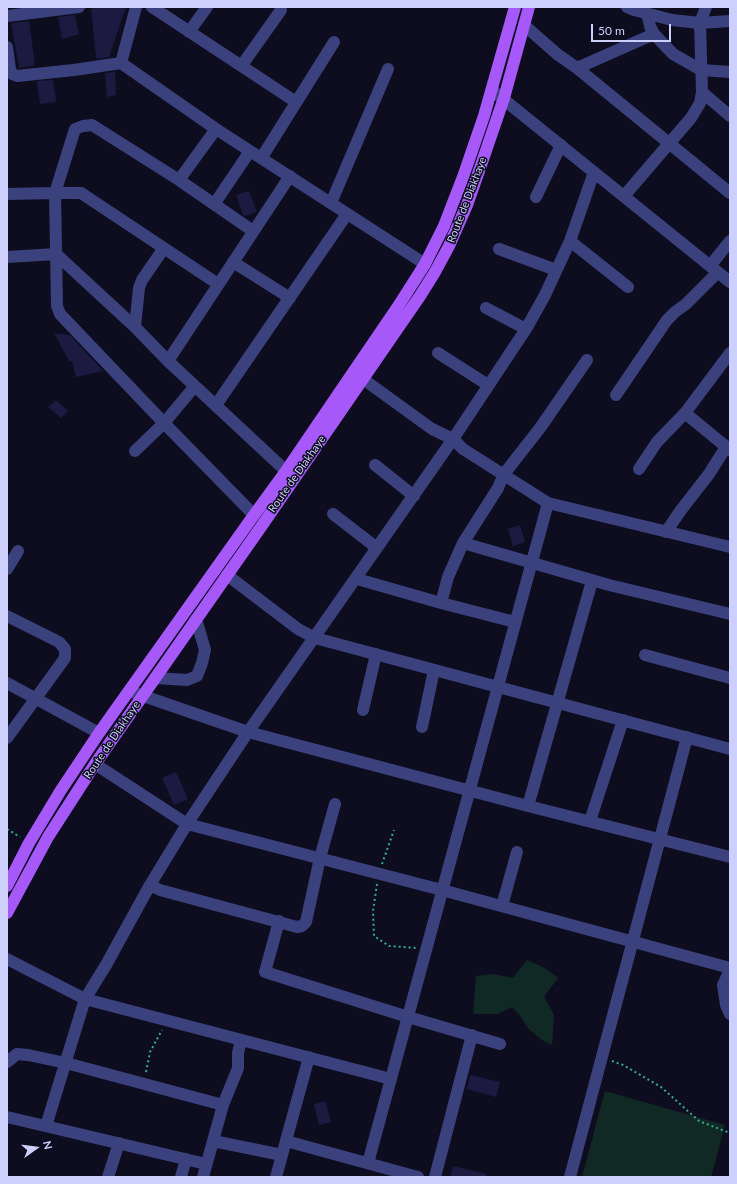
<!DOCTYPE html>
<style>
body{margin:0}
#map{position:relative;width:737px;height:1184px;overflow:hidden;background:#0e0d1f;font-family:Lato,sans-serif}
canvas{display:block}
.frame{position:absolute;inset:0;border:8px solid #cdcffd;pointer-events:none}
.north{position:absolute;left:16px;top:1128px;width:40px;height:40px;-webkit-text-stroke:3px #0e0d1f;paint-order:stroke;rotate:76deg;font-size:11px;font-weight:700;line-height:16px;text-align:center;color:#cdcffd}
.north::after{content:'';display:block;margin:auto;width:14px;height:18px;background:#cdcffd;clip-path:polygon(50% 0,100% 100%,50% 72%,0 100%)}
.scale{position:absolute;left:591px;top:24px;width:80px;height:18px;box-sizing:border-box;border:2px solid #cdcffd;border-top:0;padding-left:5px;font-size:12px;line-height:14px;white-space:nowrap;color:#cdcffd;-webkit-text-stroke:3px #0e0d1f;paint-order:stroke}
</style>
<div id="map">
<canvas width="737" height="1184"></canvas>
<div class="frame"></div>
<div class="north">N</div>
<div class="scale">50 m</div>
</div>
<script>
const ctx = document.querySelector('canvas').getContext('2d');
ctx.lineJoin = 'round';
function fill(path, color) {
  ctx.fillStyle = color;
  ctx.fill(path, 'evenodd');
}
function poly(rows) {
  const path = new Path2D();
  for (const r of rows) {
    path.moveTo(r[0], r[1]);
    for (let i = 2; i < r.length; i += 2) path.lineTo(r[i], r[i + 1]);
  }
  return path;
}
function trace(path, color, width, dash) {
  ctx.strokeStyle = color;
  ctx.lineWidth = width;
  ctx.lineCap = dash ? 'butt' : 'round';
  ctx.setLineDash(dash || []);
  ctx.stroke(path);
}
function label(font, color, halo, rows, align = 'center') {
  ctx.font = font + ' Lato,sans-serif';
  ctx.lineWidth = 3;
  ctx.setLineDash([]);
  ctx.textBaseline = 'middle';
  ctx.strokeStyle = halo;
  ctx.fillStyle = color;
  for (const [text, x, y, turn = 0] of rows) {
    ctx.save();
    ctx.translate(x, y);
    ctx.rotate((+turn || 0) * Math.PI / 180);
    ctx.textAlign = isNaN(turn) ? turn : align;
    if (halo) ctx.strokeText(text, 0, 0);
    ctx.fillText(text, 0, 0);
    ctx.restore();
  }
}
const green = poly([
 [527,960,545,968,558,978,544,997,554,1015,552,1045,542,1040,528,1028,519,1014,512,1007,498,1014,473,1014,476,976,494,974,513,978],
 [605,1091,725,1125,711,1177,582,1177]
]);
const building = poly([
 [102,7,126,7,109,57,98,59,96,58,91,9],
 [75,15,79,34,62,39,58,17],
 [29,21,35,65,19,68,11,23],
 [115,72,116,95,107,97,105,74,106,73],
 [53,80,56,102,40,104,37,81],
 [249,191,257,212,245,216,243,215,236,195],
 [54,333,70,335,103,371,76,377,72,361,69,361],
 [56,400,68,411,61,418,48,407],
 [520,525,525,542,513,546,508,529],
 [176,772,188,799,174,805,162,778],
 [470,1075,500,1082,496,1097,467,1089],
 [325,1101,331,1122,319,1125,314,1104],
 [453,1166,486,1174,486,1177,450,1177]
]);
const path = poly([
 [7,829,20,837],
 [382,864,394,830],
 [377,884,373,911,374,936,389,946,416,948],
 [612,1061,623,1065,661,1087,699,1121,730,1133],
 [146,1072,150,1052,162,1030]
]);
const minor = poly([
 [152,7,296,102],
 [627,7,634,10,672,20,700,23,730,21],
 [647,13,650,26,654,34,673,54,701,70,730,72],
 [7,16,79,7],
 [524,25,557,54,577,68,730,193],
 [189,32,207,7],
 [7,47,10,69,12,74,17,76,74,70,121,63,216,129,425,264],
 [121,63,136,7],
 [242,65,281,10],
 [577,68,654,34],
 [492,90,730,282],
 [702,92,730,116],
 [262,157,334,42],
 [179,180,216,129],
 [7,194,55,193,81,193,218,284],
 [624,196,691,118,700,103,702,92,700,23,706,7],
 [536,197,561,145],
 [215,203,250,151],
 [331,203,388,69],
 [253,231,179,180,92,125,83,126,75,129,55,193,57,306,60,314,164,423,254,515],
 [570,241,628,287],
 [499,249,556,270],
 [7,257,56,254,135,327,168,361,286,471],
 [233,262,290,298],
 [710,266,730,241],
 [486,308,526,329],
 [135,327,139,288,142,280,164,248],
 [438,353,488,385],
 [168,361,290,176],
 [363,379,432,429,453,439,463,449,548,503,730,547],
 [616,395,667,320,675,312,686,304,718,272],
 [216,405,347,214],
 [685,413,730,450],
 [135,451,164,423,195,386],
 [375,465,414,496],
 [639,469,657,442,685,413,730,353],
 [333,514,377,548],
 [666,532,681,510,709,474,726,447],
 [463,543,609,585,730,614],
 [7,569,18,551],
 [227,575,298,629,315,638,730,749],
 [357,579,441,603,515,622],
 [441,603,448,577,463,543,498,488,504,474,540,428,587,360],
 [7,616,59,642,65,649,65,658,7,738],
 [645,655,730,678],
 [155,678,187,680,197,676,202,663,205,650,196,619],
 [7,683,99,733],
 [129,691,248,732,528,806,730,857],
 [363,710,376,654],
 [422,727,434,670],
 [95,764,187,824,442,890,730,968],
 [528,806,592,581],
 [590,821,623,720],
 [150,885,160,890,297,927,302,926,306,922,320,858,335,804],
 [502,906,517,852],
 [279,921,265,972,408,1017,500,1044],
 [7,959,85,999,391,1079],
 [730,970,723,985,726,1005,730,1014],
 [7,1062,17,1054,28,1055,66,1063,223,1105],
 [7,1117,206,1164],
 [46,1126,85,999,106,965,150,885,187,824,248,732,453,439,526,329,545,295,570,241,594,172],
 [213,1141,282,1155],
 [286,1141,418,1177],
 [368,1163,548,503],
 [108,1177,119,1143],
 [181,1177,186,1159],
 [203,1177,223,1105,238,1068,238,1053,241,1040],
 [276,1177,309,1057],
 [435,1177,472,1035],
 [570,1177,687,737]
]);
const major = poly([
 [7,886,29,843,61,790,99,733,254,515,286,471,399,305,425,264,444,226,463,177,484,116,515,7],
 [7,913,48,837,95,764,263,524,420,296,435,272,449,246,467,205,479,171,504,98,529,7]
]);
const streetNames = [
 ["Route de Diakhaye",467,200,-69],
 ["Route de Diakhaye",297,474,-55],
 ["Route de Diakhaye",112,740,-56]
];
fill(green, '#112925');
fill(building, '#1c1a40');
trace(path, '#32ad94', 2, [2, 3]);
trace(minor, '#3a417d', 12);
trace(major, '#a658f9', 12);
label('11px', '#cdcffd', '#0e0d1f', streetNames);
</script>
